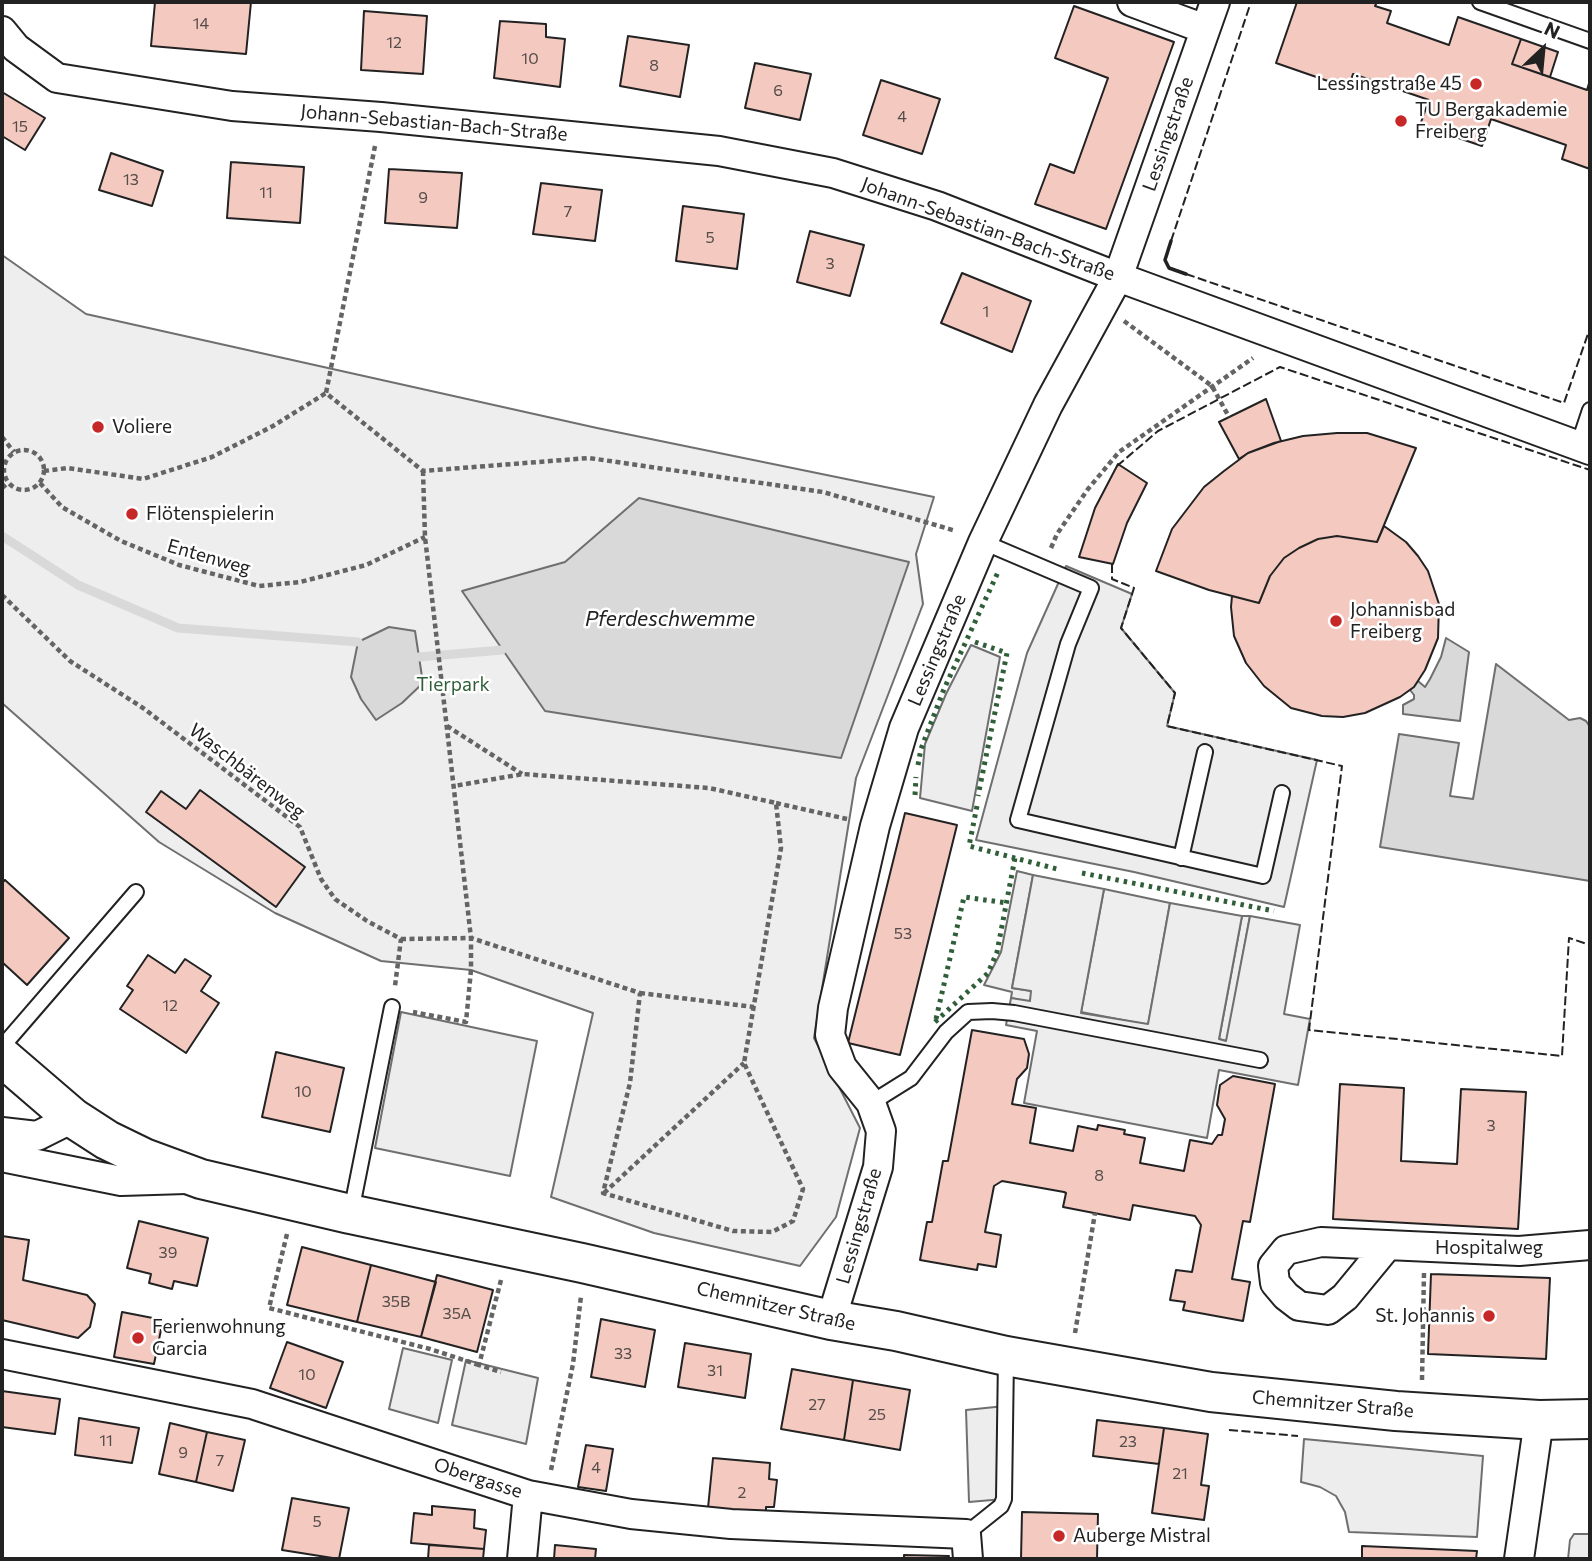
<!DOCTYPE html>
<meta charset="utf-8">
<style>
body{margin:0}
#map{position:relative;width:1592px;height:1561px;overflow:hidden;background:#fff;font-family:Commissioner,sans-serif}
canvas{display:block}
.frame{position:absolute;inset:0;border:4px solid #222;pointer-events:none}
.north{position:absolute;left:1508px;top:14px;width:70px;height:70px;-webkit-text-stroke:5px #fff;paint-order:stroke;rotate:26deg;font-size:19px;font-weight:700;line-height:28px;text-align:center;color:#222}
.north::after{content:'';display:block;margin:auto;width:24px;height:32px;background:#222;clip-path:polygon(50% 0,100% 100%,50% 72%,0 100%)}
</style>
<div id="map">
<canvas width="1592" height="1561"></canvas>
<div class="frame"></div>
<div class="north">N</div>
</div>
<script>
const ctx = document.querySelector('canvas').getContext('2d');
ctx.lineJoin = 'round';
function fill(path, color) {
  ctx.fillStyle = color;
  ctx.fill(path, 'evenodd');
}
function poly(rows) {
  const path = new Path2D();
  for (const r of rows) {
    if (r.length === 3) {
      path.moveTo(r[0] + r[2], r[1]);
      path.arc(r[0], r[1], r[2], 0, 2 * Math.PI);
      continue;
    }
    path.moveTo(r[0], r[1]);
    for (let i = 2; i < r.length; i += 2) path.lineTo(r[i], r[i + 1]);
  }
  return path;
}
function trace(path, color, width, dash) {
  ctx.strokeStyle = color;
  ctx.lineWidth = width;
  ctx.lineCap = dash ? 'butt' : 'round';
  ctx.setLineDash(dash || []);
  ctx.stroke(path);
}
function label(font, color, halo, rows, align = 'center') {
  ctx.font = font + ' Commissioner,sans-serif';
  ctx.lineWidth = 5;
  ctx.setLineDash([]);
  ctx.textBaseline = 'middle';
  ctx.strokeStyle = halo;
  ctx.fillStyle = color;
  for (const [text, x, y, turn = 0] of rows) {
    ctx.save();
    ctx.translate(x, y);
    ctx.rotate((+turn || 0) * Math.PI / 180);
    ctx.textAlign = isNaN(turn) ? turn : align;
    if (halo) ctx.strokeText(text, 0, 0);
    ctx.fillText(text, 0, 0);
    ctx.restore();
  }
}
const green = poly([
 [2,255,86,314,597,428,934,497,916,554,923,604,856,778,814,1038,860,1128,836,1217,800,1266,654,1233,551,1197,593,1013,471,970,381,961,275,913,159,842,2,703,2,255],
 [1017,871,1033,875,1012,988,1032,991,1030,1002,1011,998,1012,992,984,985,1001,952,1017,871],
 [1104,889,1170,903,1148,1025,1081,1012,1104,889],
 [1242,916,1250,916,1227,1041,1219,1039,1242,916]
]);
const parking = poly([
 [1066,566,1132,594,1121,628,1175,693,1167,726,1317,760,1284,907,1134,872,976,840,1027,653,1066,566],
 [971,645,1000,657,972,811,920,798,925,744,946,694,971,645],
 [1033,875,1104,889,1081,1013,1148,1024,1170,903,1242,916,1219,1039,1226,1041,1250,916,1300,925,1284,1014,1310,1019,1298,1085,1219,1070,1207,1138,1024,1103,1037,1031,1006,1025,1011,998,1030,1001,1031,991,1012,988,1033,875],
 [401,1012,537,1041,510,1176,375,1148,401,1012],
 [403,1348,452,1360,438,1423,389,1409,403,1348],
 [466,1360,538,1378,526,1444,452,1425,466,1360],
 [1005,1406,1004,1499,969,1502,966,1410,1005,1406],
 [1304,1439,1483,1456,1477,1537,1349,1532,1345,1512,1336,1496,1320,1487,1301,1482,1304,1439],
 [1574,1534,1590,1534,1590,1559,1568,1559,1570,1540,1574,1534]
]);
const water = poly([
 [639,498,909,562,841,758,545,711,462,591,565,562,639,498],
 [389,627,415,631,423,683,402,703,376,720,361,699,351,677,358,642,389,627],
 [1446,638,1469,652,1460,721,1403,714,1403,705,1414,699,1414,695,1410,690,1418,681,1425,687,1430,679,1441,657,1446,638],
 [1496,664,1569,720,1580,718,1586,721,1590,727,1590,881,1380,847,1399,734,1459,743,1450,796,1473,799,1496,664]
]);
const stream = poly([
 [2,536,78,585,178,628,358,642],
 [419,657,502,650]
]);
const building = poly([
 [155,2,251,2,246,54,151,46,155,2],
 [1297,2,1377,2,1375,6,1391,11,1387,23,1449,45,1458,17,1521,39,1512,64,1587,90,1590,80,1590,169,1562,159,1566,145,1491,119,1482,146,1420,125,1429,100,1353,74,1348,88,1276,63,1297,2],
 [1074,6,1174,42,1106,229,1035,204,1050,164,1074,173,1108,78,1055,58,1074,6],
 [364,11,427,16,423,74,361,70,364,11],
 [500,21,546,24,546,37,565,39,560,87,494,78,500,21],
 [628,36,689,45,680,97,620,86,628,36],
 [1521,39,1558,52,1550,77,1512,64,1521,39],
 [755,63,811,74,800,120,745,108,755,63],
 [881,80,940,99,922,154,863,135,881,80],
 [2,92,45,118,25,150,2,136,2,92],
 [111,153,163,171,152,206,99,190,111,153],
 [231,162,304,167,300,223,227,218,231,162],
 [389,169,462,173,457,228,385,223,389,169],
 [541,183,602,190,595,241,533,234,541,183],
 [683,206,744,214,737,269,676,261,683,206],
 [810,231,864,245,850,296,797,282,810,231],
 [962,273,1031,301,1012,352,941,323,962,273],
 [1266,399,1281,441,1248,453,1239,459,1219,422,1266,399],
 [1337,433,1367,433,1416,448,1377,542,1337,536,1318,539,1299,548,1284,558,1270,576,1259,603,1209,590,1156,571,1172,529,1204,487,1224,471,1248,453,1274,443,1303,436,1337,433],
 [1118,464,1147,483,1127,523,1113,564,1079,557,1095,508,1118,464],
 [1384,526,1406,542,1418,556,1428,571,1439,604,1438,638,1425,670,1414,687,1400,697,1365,713,1343,717,1322,716,1291,708,1264,686,1246,663,1234,636,1231,607,1232,596,1259,603,1270,576,1284,558,1299,548,1318,539,1337,536,1377,542,1384,526],
 [200,790,305,867,276,907,146,812,161,791,186,809,200,790],
 [905,813,957,825,900,1055,848,1043,905,813],
 [5,880,69,938,27,985,2,962,2,883,5,880],
 [148,955,175,973,185,959,211,976,201,991,219,1003,186,1053,120,1009,133,990,127,986,148,955],
 [972,1030,1024,1039,1029,1054,1027,1068,1017,1079,1012,1104,1036,1108,1030,1143,1073,1151,1078,1126,1097,1130,1098,1125,1125,1130,1124,1134,1145,1138,1140,1163,1184,1171,1190,1140,1212,1144,1218,1135,1222,1135,1225,1119,1217,1105,1220,1085,1233,1076,1275,1084,1250,1222,1243,1221,1232,1279,1250,1282,1243,1321,1183,1310,1185,1302,1170,1300,1176,1270,1192,1272,1201,1225,1195,1216,1133,1205,1130,1220,1063,1207,1066,1193,1064,1192,1002,1181,994,1186,985,1232,1001,1235,996,1267,978,1264,977,1270,920,1260,927,1222,932,1222,943,1161,948,1161,972,1030],
 [276,1052,344,1068,330,1132,262,1117,276,1052],
 [1340,1084,1404,1088,1401,1161,1457,1164,1461,1089,1526,1092,1518,1229,1333,1219,1340,1084],
 [139,1221,208,1238,197,1286,174,1281,172,1289,149,1283,151,1274,127,1268,139,1221],
 [2,1236,29,1240,23,1280,87,1295,95,1304,90,1327,78,1338,2,1320,2,1236],
 [302,1247,371,1265,357,1322,287,1305,302,1247],
 [371,1265,436,1282,421,1337,357,1322,371,1265],
 [1431,1274,1550,1278,1546,1359,1428,1354,1431,1274],
 [437,1275,493,1290,477,1352,421,1337,437,1275],
 [122,1312,163,1320,154,1364,114,1357,122,1312],
 [601,1319,655,1330,645,1387,591,1377,601,1319],
 [287,1342,343,1362,326,1408,270,1388,287,1342],
 [685,1343,751,1354,745,1398,678,1387,685,1343],
 [792,1369,853,1380,844,1440,781,1429,792,1369],
 [853,1380,910,1390,900,1450,844,1440,853,1380],
 [2,1391,60,1399,55,1434,2,1427,2,1391],
 [79,1418,139,1428,132,1463,75,1455,79,1418],
 [1097,1420,1164,1428,1159,1464,1093,1456,1097,1420],
 [170,1423,207,1432,196,1482,159,1474,170,1423],
 [1164,1428,1208,1434,1201,1485,1209,1486,1204,1520,1152,1513,1164,1428],
 [207,1432,245,1440,233,1491,196,1482,207,1432],
 [586,1445,613,1449,606,1491,578,1487,586,1445],
 [713,1458,770,1463,769,1479,777,1480,774,1507,766,1507,766,1514,708,1508,713,1458],
 [292,1498,349,1508,339,1559,282,1550,292,1498],
 [432,1506,475,1510,474,1528,486,1530,484,1549,411,1543,414,1513,432,1515,432,1506],
 [1022,1512,1098,1514,1097,1559,1021,1559,1022,1512],
 [429,1545,484,1549,483,1559,428,1559,429,1545],
 [555,1545,596,1549,595,1559,554,1559,555,1545],
 [1362,1546,1477,1551,1476,1559,1362,1559,1362,1546],
 [904,1555,949,1556,948,1559,904,1559,904,1555]
]);
const path = poly([
 [375,146,326,393,423,471,589,458,823,492,956,531],
 [1124,321,1212,386,1229,417],
 [2,437,14,452],
 [24,470,20],
 [44,471,68,468,143,479,212,457,273,426,326,393],
 [423,471,425,537,471,938,640,993,630,1083,603,1193,733,1231,772,1232,793,1221,803,1189,744,1063,781,848,776,803,709,788,523,774,454,786],
 [40,483,62,507,121,541,179,565,259,586,300,582,366,565,425,537],
 [2,488,8,483],
 [1051,548,1057,534,1088,489,1119,452,1253,358],
 [2,595,70,661,143,708,300,827,321,879,335,899,367,921,401,939,395,986],
 [447,726,522,774],
 [776,803,847,819],
 [401,939,471,938,471,970,466,1022,413,1012],
 [640,993,754,1007],
 [604,1193,744,1063],
 [287,1234,269,1308,430,1349,479,1365],
 [501,1280,479,1365,501,1372],
 [1075,1333,1095,1213],
 [1422,1380,1424,1273],
 [551,1470,573,1364,581,1296]
]);
const lane = poly([
 [1480,2,1590,41],
 [1578,446,1590,410],
 [983,542,1091,588,1068,644,1018,820,1263,876,1282,793],
 [1181,858,1205,752],
 [2,1047,136,892],
 [871,1103,911,1078,946,1032,968,1012,992,1011,1014,1013,1260,1060],
 [351,1212,392,1007],
 [966,1534,1001,1506,1004,1499,1006,1357]
]);
const street = poly([
 [1132,2,1205,29],
 [2,31,16,48,57,78,232,106,381,117,719,151,833,173,937,206,1118,277,1590,450],
 [2,1132,37,1136,73,1118],
 [2,1157,121,1181,186,1179],
 [1387,1246,1345,1297,1328,1310,1299,1306,1286,1296,1275,1283,1273,1266,1286,1250,1321,1242,1519,1251,1590,1245],
 [831,1320,878,1167,881,1131,871,1103,842,1067,830,1035,833,1008,875,826,904,728,983,542,1048,405,1118,277,1215,2],
 [2,1354,252,1404,528,1495,631,1514,731,1524,966,1534,968,1559],
 [522,1559,528,1495],
 [1519,1559,1539,1420]
]);
const primary = poly([
 [2,1057,73,1118,107,1140,144,1158,201,1179,350,1214,582,1263,831,1320,896,1331,1006,1356,1211,1392,1396,1411,1539,1420,1590,1419]
]);
const hedge = poly([
 [975,642,1007,653,978,796],
 [918,765,921,749,944,689,999,570],
 [915,795,916,777],
 [977,806,969,846,1057,869],
 [1082,873,1274,911],
 [936,1019,964,897,1007,903],
 [935,1022,988,973,997,952,1015,858]
]);
const fence = poly([
 [1171,241,1251,2],
 [1186,274,1564,403,1590,328],
 [1117,466,1158,431,1280,367,1590,470],
 [1112,564,1112,579,1134,588,1121,628,1175,693,1167,726,1342,766,1309,1030,1562,1056,1569,938,1590,945],
 [1229,1430,1298,1436]
]);
const wall = poly([
 [1171,241,1165,260,1169,268,1186,274]
]);
const markers = [
 [1476,84,7,"#c62828"],
 [1401,121,7,"#c62828"],
 [98,427,7,"#c62828"],
 [132,514,7,"#c62828"],
 [1336,621,7,"#c62828"],
 [1489,1316,7,"#c62828"],
 [138,1338,7,"#c62828"],
 [1059,1536,7,"#c62828"]
];
const numberNames = [
 ["14",201,24],
 ["12",394,43],
 ["10",530,59],
 ["8",654,66],
 ["6",778,91],
 ["4",902,117],
 ["15",20,127],
 ["13",131,180],
 ["11",266,193],
 ["9",423,198],
 ["7",568,212],
 ["5",710,238],
 ["3",830,264],
 ["1",986,312],
 ["53",903,934],
 ["12",170,1006],
 ["10",303,1092],
 ["3",1491,1126],
 ["8",1099,1176],
 ["39",168,1253],
 ["35B",396,1302],
 ["35A",457,1314],
 ["33",623,1354],
 ["31",715,1371],
 ["10",307,1375],
 ["27",817,1405],
 ["25",877,1415],
 ["11",106,1441],
 ["23",1128,1442],
 ["9",183,1453],
 ["7",220,1461],
 ["4",596,1468],
 ["21",1180,1474],
 ["2",742,1493],
 ["5",317,1522]
];
const poiNames = [
 ["Lessingstraße 45",1462,84,"right"],
 ["TU Bergakademie",1415,110],
 ["Freiberg",1415,132],
 ["Voliere",112,427],
 ["Flötenspielerin",146,514],
 ["Johannisbad",1350,610],
 ["Freiberg",1350,632],
 ["St. Johannis",1475,1316,"right"],
 ["Ferienwohnung",152,1327],
 ["Garcia",152,1349],
 ["Auberge Mistral",1073,1536]
];
const streetNames = [
 ["Johann-Sebastian-Bach-Straße",434,123,5],
 ["Lessingstraße",1168,134,-71],
 ["Johann-Sebastian-Bach-Straße",988,229,20],
 ["Entenweg",209,557,16],
 ["Lessingstraße",937,650,-67],
 ["Waschbärenweg",247,771,38],
 ["Lessingstraße",859,1226,-74],
 ["Hospitalweg",1489,1248],
 ["Chemnitzer Straße",776,1306,13],
 ["Chemnitzer Straße",1333,1404,5],
 ["Obergasse",478,1478,18]
];
const parkNames = [
 ["Tierpark",453,685]
];
const waterNames = [
 ["Pferdeschwemme",670,619]
];
fill(green, '#eee');
trace(green, '#6f6f6f', 2);
fill(parking, '#ededed');
trace(parking, '#6f6f6f', 2);
fill(water, '#d9d9d9');
trace(water, '#6f6f6f', 2);
trace(stream, '#d9d9d9', 9);
fill(building, '#f3c9c0');
trace(building, '#222', 2);
trace(lane, '#222', 18);
trace(street, '#222', 32);
trace(primary, '#222', 42);
trace(path, '#646464', 4.5, [5, 3.5]);
trace(lane, '#fff', 14);
trace(street, '#fff', 28);
trace(primary, '#fff', 38);
trace(hedge, '#2f5e38', 5, [3.5, 5]);
trace(fence, '#222', 2, [9, 3.5]);
trace(wall, '#222', 3.5);
for (const [x, y, r, color] of markers) {
  const dot = new Path2D();
  dot.arc(x, y, r, 0, 2 * Math.PI);
  ctx.fillStyle = color;
  ctx.fill(dot);
  trace(dot, '#fff', 2.5);
}
label('16px', '#564c4a', null, numberNames);
label('19px', '#222', '#fff', poiNames, 'left');
label('19px', '#222', '#fff', streetNames);
label('19px', '#2f5e38', '#fff', parkNames);
label('italic 21px', '#222', '#fff', waterNames);
</script>
